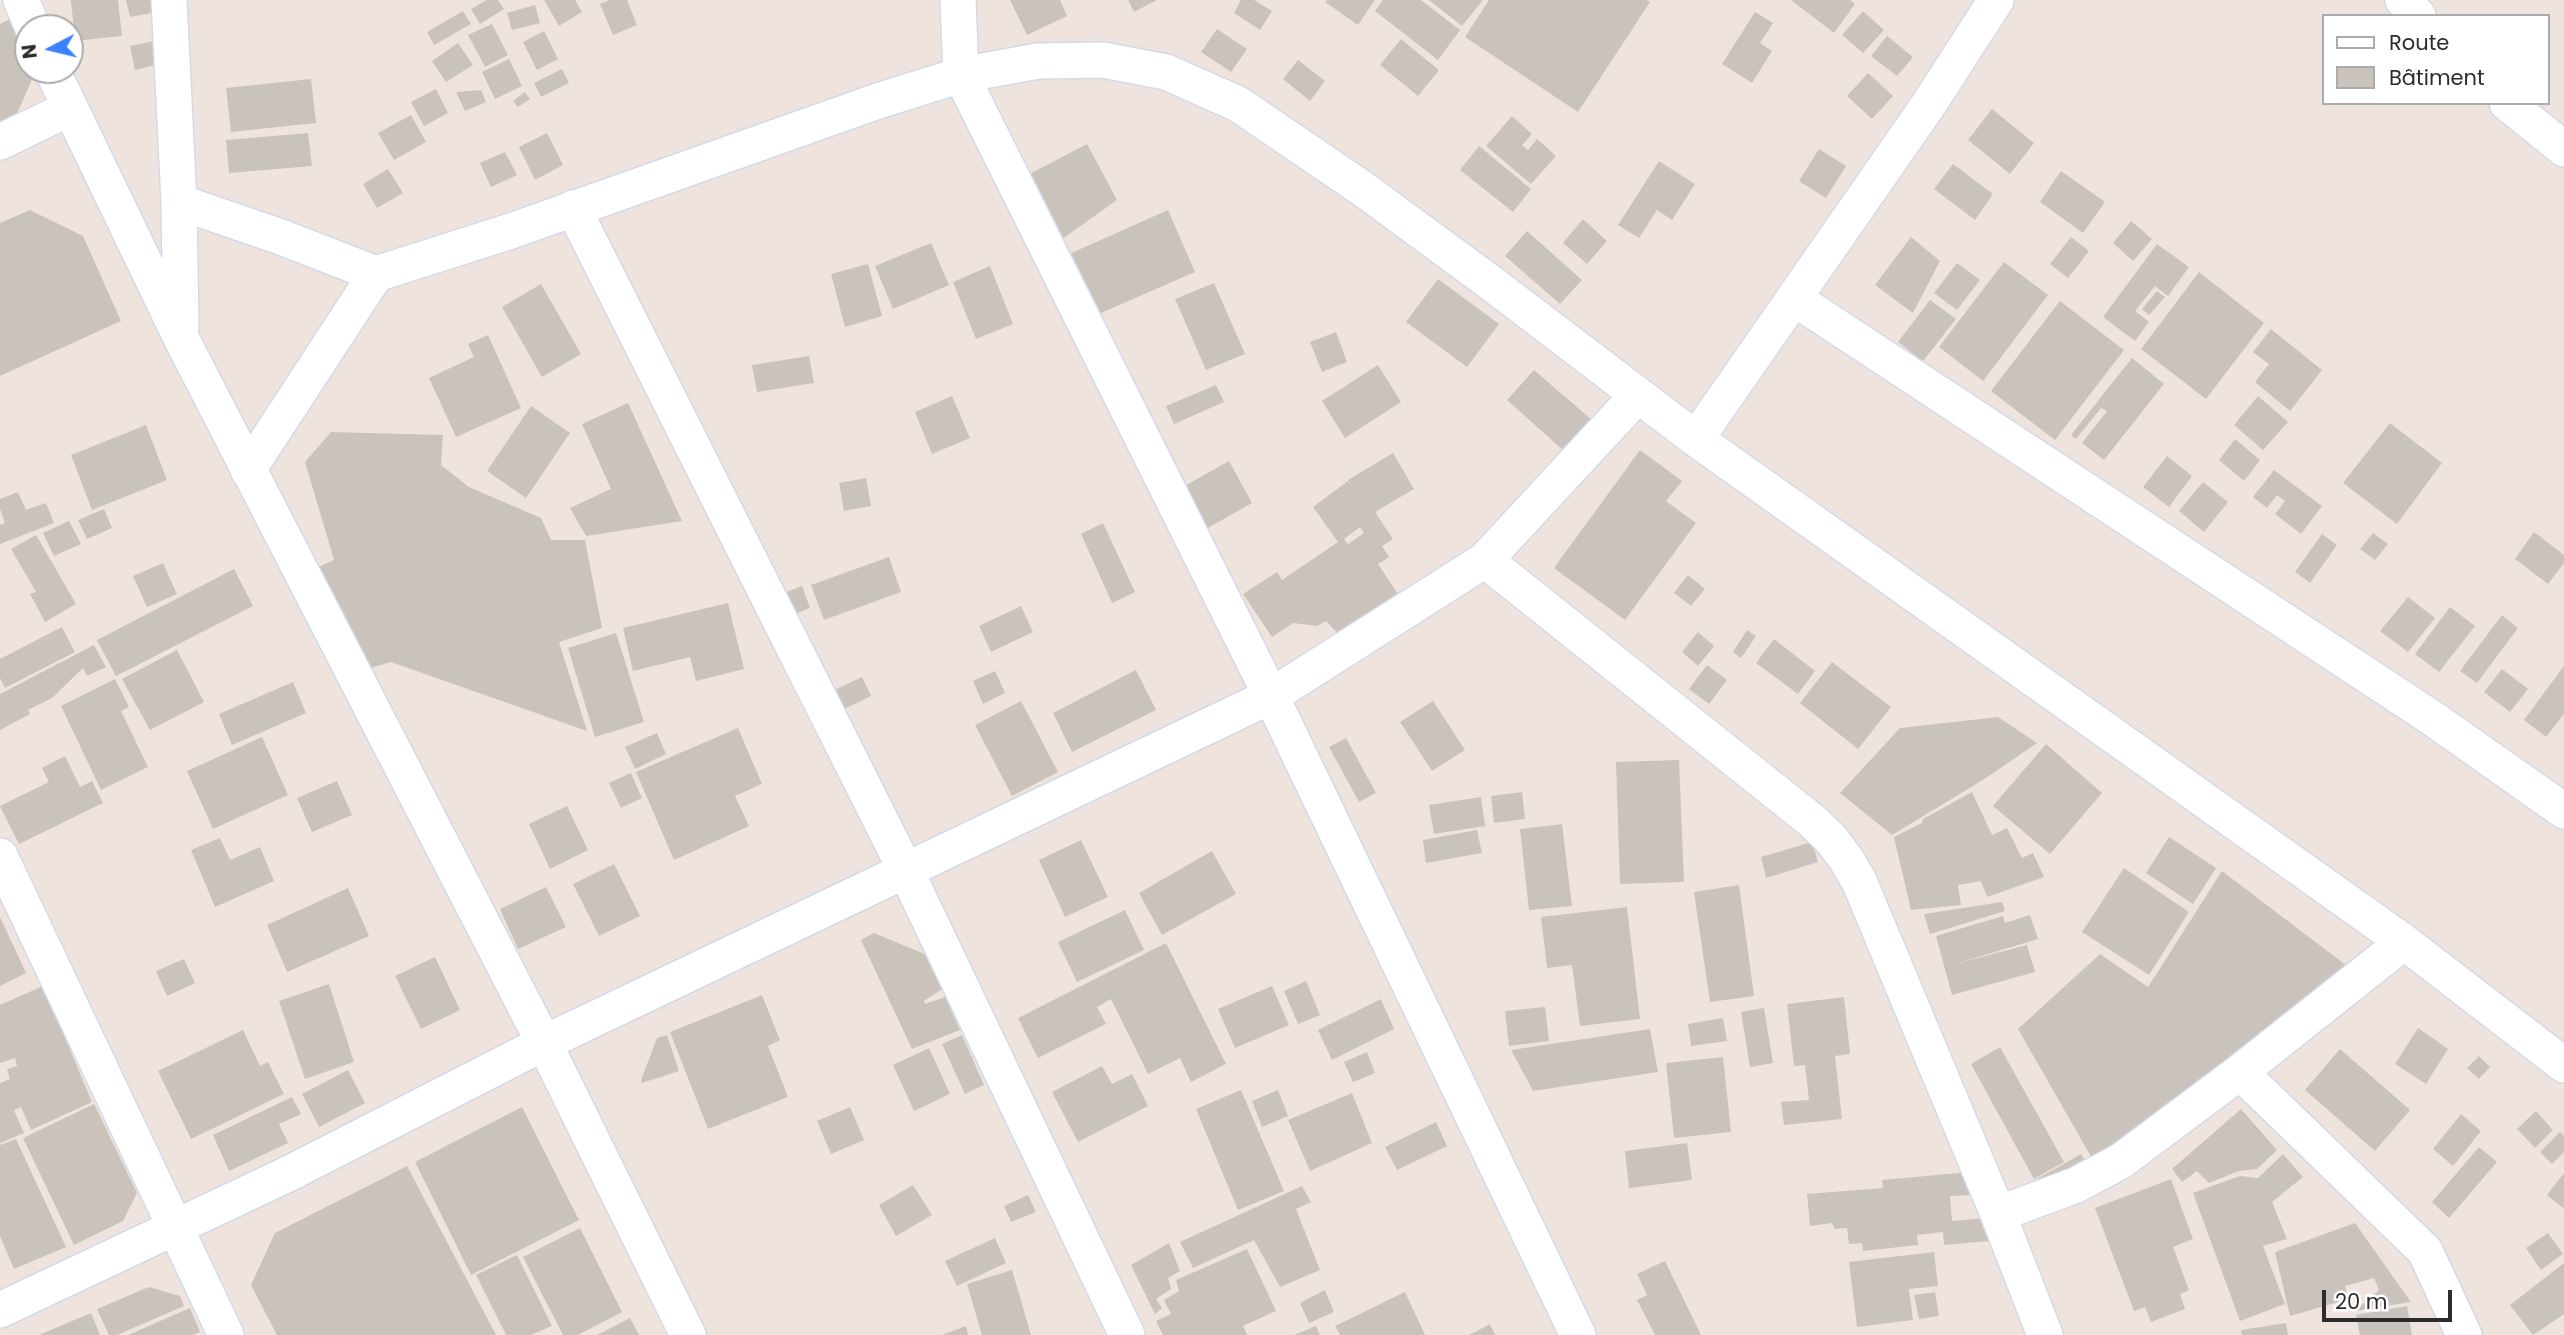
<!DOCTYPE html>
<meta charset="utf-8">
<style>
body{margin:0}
#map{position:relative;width:2564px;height:1335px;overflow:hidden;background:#efe4dd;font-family:Poppins,sans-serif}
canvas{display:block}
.legend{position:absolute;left:2322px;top:14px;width:228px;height:91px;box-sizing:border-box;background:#fff;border:2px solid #ababab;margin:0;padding:9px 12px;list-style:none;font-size:21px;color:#2c2c2c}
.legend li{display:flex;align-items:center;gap:14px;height:35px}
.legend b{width:35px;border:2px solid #ababab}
.north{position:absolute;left:14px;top:14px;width:70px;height:70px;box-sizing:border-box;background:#fff;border:2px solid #ababab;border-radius:50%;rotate:263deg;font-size:19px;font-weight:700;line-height:28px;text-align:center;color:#2c2c2c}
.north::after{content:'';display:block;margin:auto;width:24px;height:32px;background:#3a82ff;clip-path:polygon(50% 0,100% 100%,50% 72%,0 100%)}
.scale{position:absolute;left:2322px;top:1290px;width:130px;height:32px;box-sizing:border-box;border:4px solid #2c2c2c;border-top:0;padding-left:9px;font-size:21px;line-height:24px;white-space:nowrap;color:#2c2c2c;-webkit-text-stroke:5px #fff;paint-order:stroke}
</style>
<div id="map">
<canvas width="2564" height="1335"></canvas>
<ul class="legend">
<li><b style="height:9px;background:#fff"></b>Route</li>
<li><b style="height:19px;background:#c9c3bc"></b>Bâtiment</li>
</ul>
<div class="north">N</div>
<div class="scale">20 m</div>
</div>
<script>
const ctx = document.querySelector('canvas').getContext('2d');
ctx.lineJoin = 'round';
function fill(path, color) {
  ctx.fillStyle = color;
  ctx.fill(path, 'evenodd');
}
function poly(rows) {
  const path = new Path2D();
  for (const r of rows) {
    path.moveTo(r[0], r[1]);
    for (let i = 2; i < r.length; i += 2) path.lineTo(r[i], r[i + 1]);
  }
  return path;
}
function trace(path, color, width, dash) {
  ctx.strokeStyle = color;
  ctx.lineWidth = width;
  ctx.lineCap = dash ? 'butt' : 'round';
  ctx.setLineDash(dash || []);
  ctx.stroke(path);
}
const building = poly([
 [71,0,118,0,122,36,75,41],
 [126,0,154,0,157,12,130,17],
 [487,0,498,0,504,9,480,24,471,9],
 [544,0,575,0,582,12,559,26],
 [610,0,627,0,637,25,613,35,600,4],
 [1010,0,1060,0,1067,16,1027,35],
 [1128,0,1157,0,1134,12],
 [1241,0,1254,0,1272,11,1260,30,1234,13],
 [1327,0,1375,0,1358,25,1325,2],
 [1383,0,1421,0,1460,30,1438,60,1375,11],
 [1429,0,1483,0,1462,26],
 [1489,0,1647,0,1650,2,1578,112,1465,37],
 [1791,0,1850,0,1855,4,1834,33],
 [535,5,540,23,512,30,507,13],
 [463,11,471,24,434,45,427,32],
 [1863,11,1884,30,1863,53,1842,35],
 [1755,12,1773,23,1760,43,1772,51,1752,83,1722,64],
 [18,15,28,34,28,70,36,70,16,116,0,124,0,24],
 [492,24,508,55,485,67,468,35],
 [1217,29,1247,49,1231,72,1201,52],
 [544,31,558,59,537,70,523,42],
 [1887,36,1913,57,1897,76,1871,56],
 [1401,39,1439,70,1418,96,1380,65],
 [159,40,164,63,135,70,130,46],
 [458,43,473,65,446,82,432,61],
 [509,59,522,86,495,99,482,72],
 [1298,60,1325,81,1310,101,1283,79],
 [562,69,569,83,541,97,534,83],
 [1868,73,1893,96,1872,119,1847,96],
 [311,79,316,123,231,132,226,88],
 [436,89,448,113,424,126,411,102],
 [481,90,486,102,465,111,456,92],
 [525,92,530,99,518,107,513,101],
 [1992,109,2034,143,2010,174,1968,140],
 [411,115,426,142,394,160,378,133],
 [1512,116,1532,134,1522,145,1528,150,1537,139,1556,156,1531,184,1486,146],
 [308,133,312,166,229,173,226,140],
 [547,133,563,165,535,180,519,147],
 [1087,144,1117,200,1055,244,1024,177],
 [1479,146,1531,189,1513,212,1460,170],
 [1819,149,1846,166,1826,198,1799,181],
 [505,152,517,175,491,187,480,163],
 [1659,161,1695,184,1672,220,1657,210,1639,238,1618,225],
 [1953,164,1993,194,1975,220,1934,189],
 [388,169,403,193,377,208,363,184],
 [2061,171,2105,202,2083,233,2040,202],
 [30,210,83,236,121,321,0,376,0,223],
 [1168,210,1195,272,1094,316,1067,255],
 [1583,219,1607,241,1587,264,1563,243],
 [2131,221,2152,239,2133,261,2113,243],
 [1527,231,1582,280,1560,304,1505,256],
 [1911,237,1940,261,1913,313,1875,285],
 [2071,237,2089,251,2068,278,2050,264],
 [931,243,949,285,893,309,875,266],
 [2157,244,2189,267,2168,296,2155,286,2135,311,2149,322,2135,341,2103,317],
 [2004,262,2048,295,1983,381,1939,347],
 [1957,263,1980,280,1957,310,1934,293],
 [868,264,882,316,845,327,831,274],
 [990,266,1013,324,976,339,953,282],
 [2199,272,2264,323,2206,399,2141,349],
 [1438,279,1499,324,1467,367,1406,322],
 [1214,283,1245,354,1206,370,1175,299],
 [541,284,581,354,542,377,502,307],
 [2157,291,2165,297,2149,315,2142,309],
 [1930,300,1956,319,1923,361,1898,342],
 [2060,301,2124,350,2055,440,1991,391],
 [2271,329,2322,370,2290,411,2255,382,2269,364,2253,352],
 [1336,332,1347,362,1322,372,1310,342],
 [488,335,521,408,456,437,429,378,474,357,468,344],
 [809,356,814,383,757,392,752,365],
 [2132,358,2164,384,2104,460,2082,443,2107,411,2101,408,2076,439,2071,435],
 [1378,365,1401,402,1345,438,1322,401],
 [1534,370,1592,420,1564,451,1507,400],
 [1216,385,1224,402,1174,424,1166,406],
 [952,396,970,438,932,454,915,412],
 [2258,396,2288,422,2263,450,2234,425],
 [628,403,682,521,586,536,570,508,611,489,582,424],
 [531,406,570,433,526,498,487,471],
 [2390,423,2442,463,2397,524,2343,483],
 [146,425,167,480,92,510,71,455],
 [331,432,443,435,441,465,469,487,541,518,551,540,585,540,602,628,559,642,587,731,391,662,359,671,309,571,334,560,305,462],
 [2235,439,2260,460,2244,481,2219,460],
 [1640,450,1682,481,1666,501,1696,523,1625,620,1554,568],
 [1393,453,1414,489,1375,512,1393,539,1382,546,1389,557,1378,564,1402,600,1343,639,1326,621,1317,626,1293,623,1272,637,1243,594,1277,572,1282,580,1338,542,1313,507,1348,481,1353,488,1348,480],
 [1360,527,1364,533,1348,544,1344,539],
 [2167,456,2192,476,2169,507,2143,487],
 [1229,461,1252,503,1206,529,1183,487],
 [2274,470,2322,506,2301,534,2275,514,2285,501,2277,495,2267,508,2253,497],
 [866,478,871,506,844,511,839,483],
 [2203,482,2228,502,2204,532,2179,511],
 [18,492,26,510,46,503,54,523,0,544,0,525,5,523,0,509,0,499],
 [104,509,112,528,87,539,78,520],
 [69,521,81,544,54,556,43,533],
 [1103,523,1135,592,1112,603,1081,534],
 [2534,532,2564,555,2564,563,2548,584,2515,559],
 [2373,533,2388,544,2375,560,2360,549],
 [2322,534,2337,545,2310,583,2295,572],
 [36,535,76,604,45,622,30,594,36,592,11,549],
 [889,557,901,592,824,620,811,585],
 [163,563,177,594,147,607,133,576],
 [234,569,253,606,116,676,97,640],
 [1688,575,1705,589,1691,606,1674,593],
 [802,586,810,608,784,618,776,596],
 [2408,597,2435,618,2408,652,2380,631],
 [728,603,744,669,696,681,690,657,633,671,623,628],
 [1021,606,1033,632,991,652,979,626],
 [2450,607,2475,626,2439,672,2415,654],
 [2502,615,2518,628,2477,683,2460,671],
 [62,627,75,652,5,688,0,678,0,659],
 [1747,630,1756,636,1741,658,1733,652],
 [1698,632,1714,646,1698,666,1682,652],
 [616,633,644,722,595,737,568,648],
 [1774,639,1815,671,1798,694,1756,663],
 [94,645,106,667,87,676,83,668,52,698,28,710,30,714,0,730,0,694],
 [177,650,204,702,150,730,122,679],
 [1832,662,1891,707,1858,749,1800,703],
 [1707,665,1727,680,1709,704,1689,689],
 [2564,666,2564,714,2546,737,2524,720],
 [2502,669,2528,689,2510,712,2484,692],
 [1136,670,1156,710,1072,752,1053,713],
 [995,671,1005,693,983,704,973,681],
 [862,677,871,696,834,714,826,694],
 [115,679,129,707,121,711,148,767,101,790,61,706],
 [293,682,306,713,232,745,219,714],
 [1021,701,1058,772,1012,796,975,725],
 [1433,701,1465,750,1432,771,1400,722],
 [1998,717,2037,743,1986,778,1892,835,1840,793,1900,728],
 [738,728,762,784,735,796,749,826,674,860,636,772],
 [657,733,666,754,635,769,625,747],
 [262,737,288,795,213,829,187,771],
 [1346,738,1376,793,1359,802,1329,747],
 [2046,744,2102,793,2050,854,1993,806],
 [65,756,80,787,92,781,103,803,19,844,0,806,49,782,42,768],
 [1679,760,1684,882,1620,884,1616,762],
 [631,773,642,798,621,808,609,783],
 [337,781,352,815,312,832,297,798],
 [1522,792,1525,819,1494,823,1491,796],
 [1972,792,1992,835,2007,828,2022,858,2033,853,2044,877,1987,897,1981,881,1958,885,1961,905,1911,910,1894,837,1922,823,1923,819],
 [1481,797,1485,826,1434,834,1429,805],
 [567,806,588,850,550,869,529,824],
 [1562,824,1572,906,1529,910,1520,829],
 [1477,830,1482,853,1426,863,1423,840],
 [2169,837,2216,868,2193,904,2146,873],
 [220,838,230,860,260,847,274,881,215,907,191,850],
 [1081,840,1108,897,1065,917,1039,860],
 [1812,842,1818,862,1766,878,1761,857],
 [1212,851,1236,894,1162,935,1139,893],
 [614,864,640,916,599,936,573,884],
 [2124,868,2189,912,2149,975,2082,932],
 [2222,871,2347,966,2097,1167,2018,1029,2100,954,2148,987],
 [1739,885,1754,996,1710,1002,1694,892],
 [546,887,566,927,518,949,500,909],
 [348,888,369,936,287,972,267,925],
 [2002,902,2005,911,1930,934,1924,914],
 [1627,907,1640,1019,1580,1026,1572,965,1547,968,1541,917],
 [1125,910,1144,950,1077,982,1058,942],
 [2030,915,2038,939,1955,964,2027,945,2035,972,1952,995,1936,936,2003,916,2005,923],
 [0,917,26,973,0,986],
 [874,933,927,955,942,989,924,1001,925,1004,945,997,960,1030,912,1049,861,940],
 [1166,943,1226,1064,1191,1082,1180,1058,1148,1074,1111,999,1097,1007,1106,1024,1038,1058,1018,1018],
 [435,957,460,1010,421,1029,395,976],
 [184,959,195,983,167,996,156,971],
 [1306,981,1320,1015,1298,1024,1284,991],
 [329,984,354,1062,305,1079,279,1001],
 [43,986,92,1102,31,1130,21,1107,14,1110,24,1133,0,1143,0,1083,10,1079,7,1069,17,1066,15,1058,0,1063,0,1005],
 [1272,986,1289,1025,1235,1048,1218,1009],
 [762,995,780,1040,768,1046,788,1097,708,1129,670,1032],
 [1844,997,1850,1054,1835,1056,1842,1119,1784,1125,1781,1102,1809,1100,1805,1065,1794,1066,1787,1004],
 [1381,999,1394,1029,1332,1060,1318,1030],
 [1545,1007,1549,1041,1509,1046,1505,1011],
 [1764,1008,1773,1063,1750,1067,1741,1012],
 [1723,1018,1727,1041,1691,1046,1688,1024],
 [2418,1028,2448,1049,2426,1084,2395,1064],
 [1650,1029,1658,1072,1533,1091,1511,1050],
 [243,1030,260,1066,268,1062,284,1094,191,1139,158,1071],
 [667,1035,679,1071,642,1083,641,1080,657,1038],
 [962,1035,984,1085,965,1094,942,1044],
 [2000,1047,2064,1162,2034,1179,1971,1064],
 [929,1048,950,1094,914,1111,893,1065],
 [2340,1049,2410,1110,2375,1151,2305,1090],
 [1367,1052,1375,1073,1353,1082,1344,1062],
 [2479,1056,2490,1067,2479,1079,2467,1068],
 [1723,1057,1731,1132,1674,1138,1666,1063],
 [1102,1066,1112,1084,1132,1074,1148,1106,1078,1142,1052,1092],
 [348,1070,365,1103,319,1127,302,1094],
 [1241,1090,1284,1191,1238,1210,1196,1109],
 [1278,1090,1288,1116,1262,1127,1252,1101],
 [1352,1093,1372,1143,1310,1171,1288,1120],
 [292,1097,301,1114,279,1124,288,1143,229,1171,213,1135],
 [94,1104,137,1193,123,1221,74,1245,23,1138],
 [522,1107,579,1220,471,1275,415,1162],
 [850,1107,864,1140,831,1154,817,1121],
 [2241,1109,2277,1150,2257,1169,2239,1171,2209,1183,2197,1171,2182,1182,2172,1169],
 [2536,1111,2553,1130,2535,1148,2517,1129],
 [2461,1114,2481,1131,2453,1166,2433,1149],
 [1436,1122,1447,1146,1397,1170,1385,1147],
 [2560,1132,2564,1136,2564,1152,2552,1164,2540,1152],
 [16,1139,66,1247,14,1269,0,1236,0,1145],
 [1687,1143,1692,1180,1629,1188,1625,1151],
 [2479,1147,2497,1162,2449,1218,2432,1202],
 [2081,1154,2090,1170,2046,1195,2037,1179],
 [2283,1154,2303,1177,2272,1202,2287,1239,2263,1246,2285,1304,2240,1321,2193,1193,2240,1176,2258,1178],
 [407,1166,496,1335,277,1335,251,1285,275,1233],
 [1970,1172,1972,1195,1950,1196,1952,1221,1986,1218,1988,1241,1944,1245,1943,1232,1917,1235,1918,1245,1863,1251,1862,1243,1849,1244,1847,1228,1835,1229,1832,1223,1810,1226,1807,1194,1883,1188,1882,1180],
 [2564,1173,2564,1209,2547,1195],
 [2171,1179,2193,1239,2173,1247,2189,1290,2180,1294,2185,1309,2151,1322,2145,1307,2134,1311,2095,1208],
 [913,1185,932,1215,896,1236,879,1205],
 [1302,1186,1311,1202,1296,1209,1320,1270,1280,1287,1254,1240,1193,1268,1180,1242],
 [1028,1195,1036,1212,1011,1222,1004,1206],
 [2355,1223,2411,1302,2355,1311,2379,1290,2374,1278,2345,1286,2349,1299,2290,1316,2275,1252],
 [580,1228,622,1312,578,1335,563,1335,523,1257],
 [2548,1233,2563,1254,2541,1270,2526,1248],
 [995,1238,1006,1263,957,1286,945,1261],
 [1169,1243,1180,1271,1168,1278,1171,1289,1156,1299,1162,1308,1155,1314,1131,1265],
 [1247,1249,1276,1311,1243,1326,1247,1335,1163,1335,1156,1321,1171,1314,1164,1300,1179,1291,1176,1280],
 [1934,1252,1938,1286,1909,1289,1913,1320,1857,1327,1849,1262],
 [517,1255,552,1326,531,1335,506,1335,476,1275],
 [1665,1261,1701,1335,1655,1335,1637,1300,1647,1295,1637,1274],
 [2564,1263,2564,1314,2533,1335,2510,1305],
 [1012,1270,1031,1335,982,1335,967,1284],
 [149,1287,180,1296,184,1306,117,1335,109,1335,97,1309],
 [1325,1290,1334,1312,1309,1323,1300,1303],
 [1405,1292,1425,1335,1340,1335,1335,1326],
 [1935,1292,1939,1316,1919,1319,1914,1295],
 [2407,1306,2412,1335,2360,1335,2356,1315],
 [190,1308,200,1332,193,1335,128,1335],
 [91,1313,100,1335,39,1335],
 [630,1318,639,1335,597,1335],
 [2286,1323,2288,1335,2242,1335,2241,1330],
 [1490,1324,1495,1335,1469,1335],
 [966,1326,968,1335,942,1335],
 [1316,1326,1320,1335,1294,1335]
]);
const street = poly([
 [21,0,33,28],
 [169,0,179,202,181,329],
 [958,0,961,75,1271,696,1578,1335],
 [2403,0,2418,16],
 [52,70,181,338,544,1043,688,1335],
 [2507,103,2564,149],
 [0,142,68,109],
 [179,202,281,237,376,274,511,231,878,101,961,75,1038,61,1103,60,1166,72,1238,104,1363,189,1487,280,1696,439,2404,942,2564,1065],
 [573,208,905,869,1127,1335],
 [1795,299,2432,718,2564,811],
 [1696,439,1929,104,1996,0],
 [248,470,376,274],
 [1485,560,1811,820,1831,839,1846,859,1859,881,1998,1214,2045,1335],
 [0,856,226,1335],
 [2240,1072,2425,1251,2464,1335],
 [1998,1214,2076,1185,2121,1161,2240,1072,2404,942],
 [0,1310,288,1174,544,1043,1271,696,1485,560,1638,395]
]);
fill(building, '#c9c3bc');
trace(street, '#d3dae6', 38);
trace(street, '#fff', 35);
</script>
